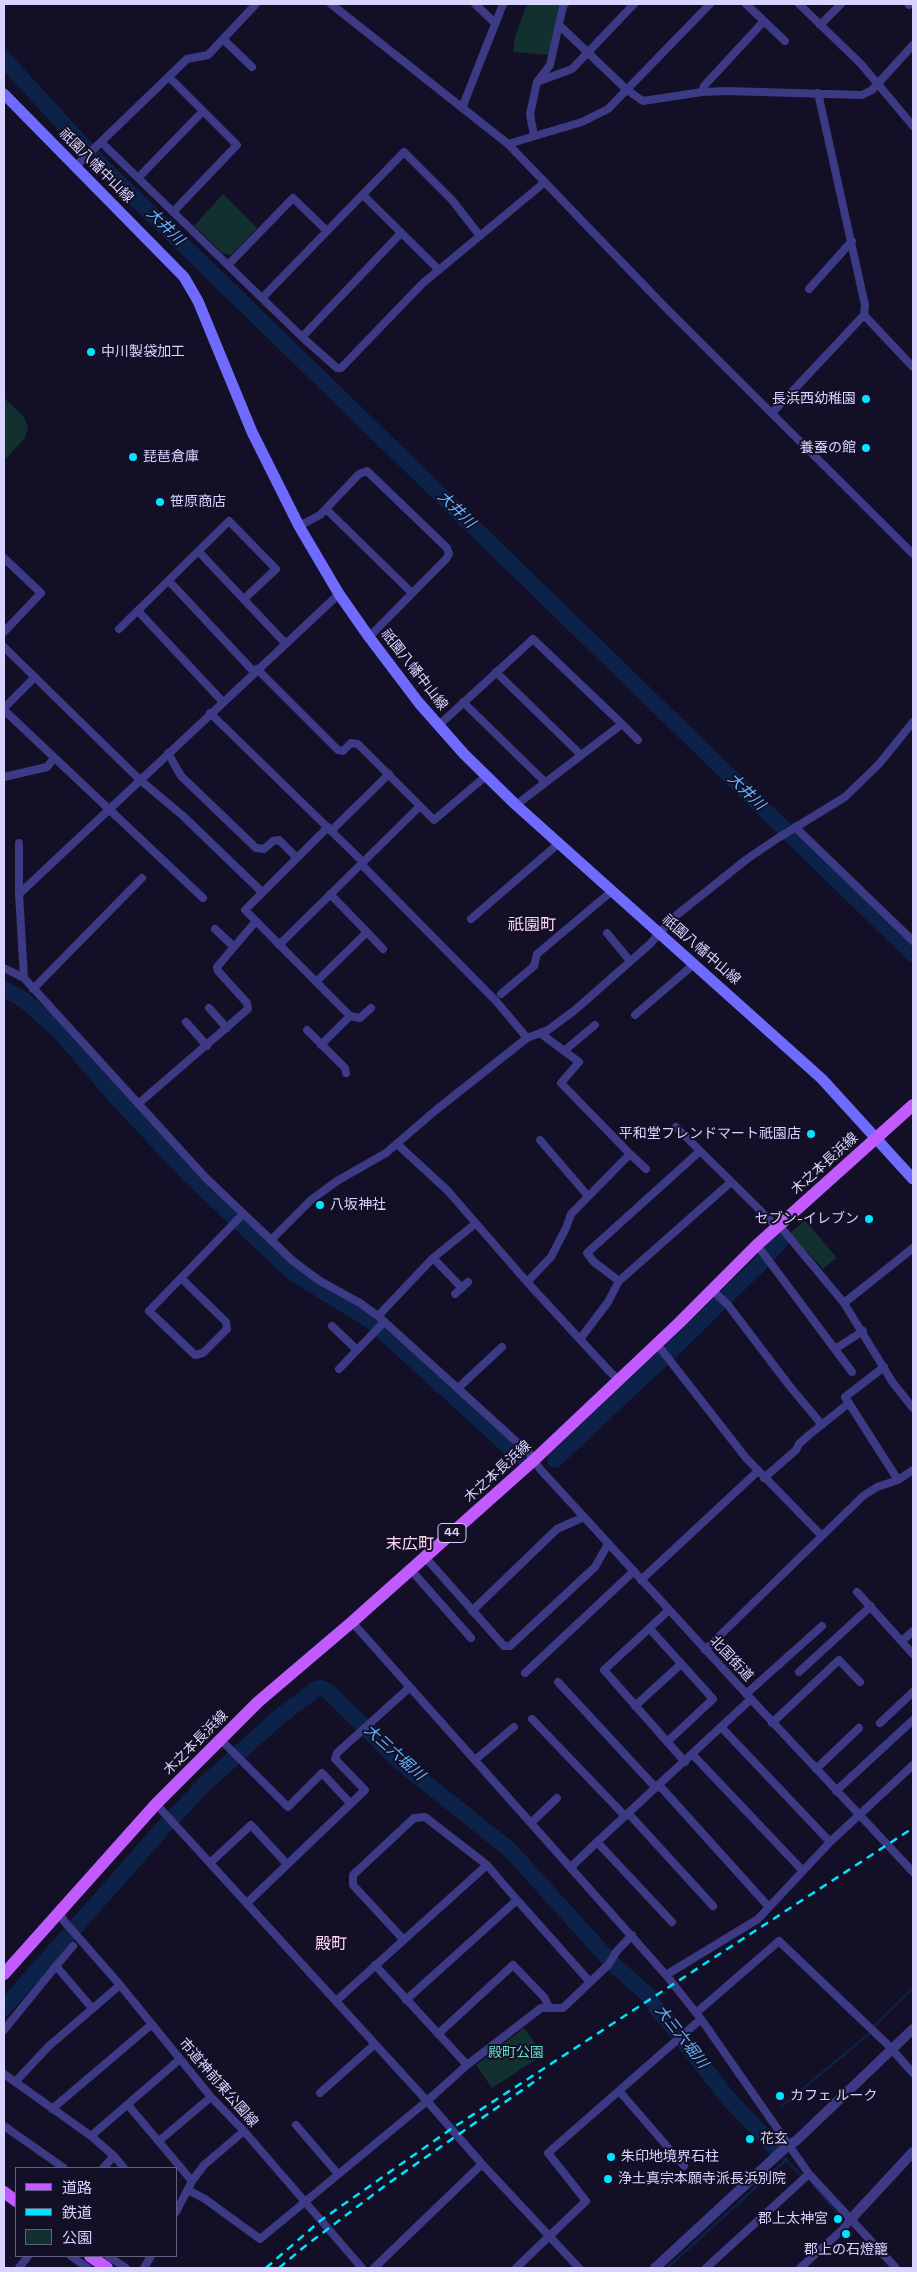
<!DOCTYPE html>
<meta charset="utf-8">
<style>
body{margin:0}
#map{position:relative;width:917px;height:2272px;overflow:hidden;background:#130f26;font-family:"Space Grotesk","Noto Sans JP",sans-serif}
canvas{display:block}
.frame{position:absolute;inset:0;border:5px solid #d9d4ff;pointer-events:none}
.legend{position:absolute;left:15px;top:2167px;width:162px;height:90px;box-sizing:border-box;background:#130f26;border:1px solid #625e7d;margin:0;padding:6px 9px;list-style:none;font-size:15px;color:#d9d4ff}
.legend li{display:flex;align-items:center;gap:10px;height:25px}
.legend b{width:25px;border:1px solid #625e7d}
</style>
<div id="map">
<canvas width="917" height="2272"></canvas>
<div class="frame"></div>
<ul class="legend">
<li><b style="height:6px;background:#c25bff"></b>道路</li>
<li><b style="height:6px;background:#00e5ff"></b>鉄道</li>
<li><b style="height:14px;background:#12302f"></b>公園</li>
</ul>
</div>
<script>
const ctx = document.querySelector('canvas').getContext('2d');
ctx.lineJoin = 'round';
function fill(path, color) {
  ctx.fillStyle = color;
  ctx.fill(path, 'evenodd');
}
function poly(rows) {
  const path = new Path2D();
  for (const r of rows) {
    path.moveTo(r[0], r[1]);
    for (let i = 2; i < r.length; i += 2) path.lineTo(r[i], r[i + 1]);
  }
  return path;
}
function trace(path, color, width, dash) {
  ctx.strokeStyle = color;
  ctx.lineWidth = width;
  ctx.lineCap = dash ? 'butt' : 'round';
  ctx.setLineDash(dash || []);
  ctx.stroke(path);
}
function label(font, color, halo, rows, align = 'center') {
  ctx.font = font + ' "Space Grotesk","Noto Sans JP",sans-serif';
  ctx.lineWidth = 4;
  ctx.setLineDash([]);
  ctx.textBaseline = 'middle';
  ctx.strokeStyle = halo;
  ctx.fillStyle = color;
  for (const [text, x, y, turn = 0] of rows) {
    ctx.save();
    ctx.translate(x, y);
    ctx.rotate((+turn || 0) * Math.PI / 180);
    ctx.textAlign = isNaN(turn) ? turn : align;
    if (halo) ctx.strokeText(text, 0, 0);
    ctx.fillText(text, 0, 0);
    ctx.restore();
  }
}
const green = poly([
 [527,4,559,4,549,55,513,52,515,37],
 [223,194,257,228,231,255,224,254,194,226],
 [4,398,24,417,28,427,25,438,4,461],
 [805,1220,837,1258,823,1269,790,1233],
 [524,2028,543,2055,492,2088,476,2065]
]);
const stream = poly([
 [875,2025,913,1988],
 [782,2106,870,2033],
 [784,2158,803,2177],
 [813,2184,841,2218],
 [667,2268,787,2159]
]);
const river = poly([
 [4,59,104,168,913,954],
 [4,989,24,1000,60,1032,114,1095,190,1176,293,1273,371,1321,520,1457],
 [769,1254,784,1237],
 [727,1296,764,1260],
 [671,1351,720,1303],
 [555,1460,663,1358],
 [4,2008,164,1827,207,1782,279,1717,316,1689,321,1688,328,1691,400,1762,510,1850,613,1964,649,1996,655,2007,669,2022,727,2097,775,2148]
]);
const minor = poly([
 [331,4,508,144,665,307,913,554],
 [475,4,495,23],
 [746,4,785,41],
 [799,4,861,64,913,126],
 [909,5,910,4],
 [559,25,627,90,643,101,702,92,727,91,862,95,872,90,913,45],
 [820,25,841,4],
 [223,39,252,67],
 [169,77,237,145,173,212],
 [537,82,550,65,563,6,565,4],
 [702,92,704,86,764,21],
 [818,93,865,305,864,315],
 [462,108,503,4],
 [534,136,530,114,537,82,572,69,634,4],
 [101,142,302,337,337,368,341,368,423,283,545,182],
 [508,144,582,122,608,109,710,4],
 [75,167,187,59,208,55,256,4],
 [138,178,203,111],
 [363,195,439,270],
 [228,265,293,198,327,231],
 [809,289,852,241],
 [262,298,404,152,452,200,480,236],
 [302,337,401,233],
 [772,413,864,315,913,367],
 [326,509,412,593],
 [299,526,320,515,359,474,367,471,447,548,449,554,446,559,369,637],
 [199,552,285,643],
 [4,558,41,593,4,632],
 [169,581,254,672],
 [138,611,222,701],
 [119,629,229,521,276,569,244,599],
 [4,647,140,780,182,815,262,892],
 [257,669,338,750,343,751,351,743,358,744,434,820,486,776],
 [496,672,581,755],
 [463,702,545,782],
 [4,708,35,677],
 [4,710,203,898],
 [210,713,363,862],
 [622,724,638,740],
 [439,725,533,639,622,724,516,805],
 [168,753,181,776,256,848,264,849,273,841,279,840,297,858],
 [4,777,47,767,54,758],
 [795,827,913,941],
 [331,831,389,774],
 [19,843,19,894,24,978],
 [361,864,496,1001,527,1038],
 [19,894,339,594],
 [471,919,558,844],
 [215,929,234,947],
 [367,932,383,949],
 [607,933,630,961],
 [279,945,420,806],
 [4,968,24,978,205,1177,293,1261,320,1281,360,1303,378,1316,529,1453,540,1469,751,1699,913,1872],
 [316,982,367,932,330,894],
 [33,989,142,878],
 [501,994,534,966,537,954,612,891],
 [209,1008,227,1028],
 [635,1015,694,964],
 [350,1016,360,1018,371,1008],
 [186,1022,207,1046],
 [307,1030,345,1068,346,1073],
 [321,1045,350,1016,245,910,328,827],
 [564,1051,595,1025],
 [138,1104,248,1009,247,1003,218,971,217,967,256,921],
 [676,1127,777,1227],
 [540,1140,588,1196],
 [397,1144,447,1190,527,1282,611,1373,620,1380],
 [700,1151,587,1253,594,1262,619,1281,731,1182],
 [630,1154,646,1169],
 [779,1225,844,1303,893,1383,913,1408],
 [271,1240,311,1200,337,1181,386,1153,436,1110,527,1038,548,1030,575,1010,650,944,673,918,747,859,778,838,845,797,879,764,913,722],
 [757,1245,852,1372],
 [433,1258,462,1288],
 [181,1278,226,1322,227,1329,203,1353,195,1355,149,1311,243,1214],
 [527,1282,551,1257,566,1228,571,1214,630,1154,561,1083,579,1062,540,1033],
 [712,1290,728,1305,788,1384,822,1425],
 [455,1294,468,1282],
 [844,1303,913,1248],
 [378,1316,433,1258,475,1224],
 [332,1326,357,1350],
 [580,1339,608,1302,619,1281],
 [657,1344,746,1458,822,1536],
 [835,1349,863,1331],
 [884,1367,845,1397,898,1480],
 [339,1369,384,1322],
 [458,1388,502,1347],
 [764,1478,796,1450,799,1444,809,1435,849,1403],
 [425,1557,504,1646,510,1646,595,1567,608,1544],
 [411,1570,471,1638],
 [641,1580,758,1471],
 [857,1592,913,1654],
 [669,1610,604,1670,685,1762],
 [472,1611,557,1529,584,1517],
 [352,1622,666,1975,701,2019,809,2174,896,2268],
 [650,1629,713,1699,667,1742],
 [902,1641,913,1631],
 [705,1650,863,1496,877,1487,898,1480,913,1470],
 [799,1672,871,1606],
 [525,1673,634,1571],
 [558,1682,656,1788],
 [746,1694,822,1626],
 [635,1706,681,1664],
 [532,1719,625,1816],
 [772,1723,839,1660,860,1682],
 [880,1723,913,1692],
 [220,1739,288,1807,322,1773,350,1803],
 [693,1755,802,1870],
 [475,1760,514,1727],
 [816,1769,859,1728],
 [659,1785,768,1906],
 [836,1791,913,1720],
 [156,1804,427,2101,482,2164,579,2268],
 [628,1813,713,1906],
 [531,1823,557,1798],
 [597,1842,751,1699],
 [830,1842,913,1765],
 [211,1862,251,1825,287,1864],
 [571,1867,597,1842,672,1922],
 [517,1900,590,1982],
 [247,1903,365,1790,335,1759,337,1753,410,1687],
 [59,1911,64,1921,120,1985,211,2097,244,2131,362,2268],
 [403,1939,353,1885,353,1875,414,1818,425,1817,487,1865,517,1900,406,2000],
 [375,1965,467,2065],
 [56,1966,73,1946],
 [666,1975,758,1919,830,1842,722,1728],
 [336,2001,487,1865],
 [696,2013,779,1941,888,2045,913,2073],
 [4,2030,56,1966,92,2008],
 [438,2034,513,1965,544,1997,549,2007],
 [4,2074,91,2136],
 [15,2082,49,2046,120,1985],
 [620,2092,684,2166],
 [320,2093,375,2044],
 [128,2105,192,2181],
 [52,2109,152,2024],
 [296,2125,338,2174],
 [4,2126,64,2168],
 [159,2141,211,2097],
 [114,2156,124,2168],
 [103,2168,114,2156,91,2136,180,2059],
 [188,2190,205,2199,260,2239,427,2101,467,2065,541,2008,563,2008,609,1964,616,1952,632,1935],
 [176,2212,192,2181,204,2165,244,2131],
 [71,2256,88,2268],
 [108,2256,126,2268],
 [19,2268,28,2256],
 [144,2268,151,2256],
 [374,2268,482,2164],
 [516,2268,586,2201,548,2153,701,2019],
 [706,2268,809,2174],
 [800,2268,842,2230,850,2220]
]);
const tertiary = poly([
 [850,2220,913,2152],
 [655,2268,785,2148,797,2140,913,2029]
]);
const secondary = poly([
 [4,94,184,277,198,301,252,432,299,526,339,594,369,637,419,703,464,754,516,805,822,1079,913,1179]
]);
const primary = poly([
 [4,1974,156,1804,258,1702,352,1622,534,1460,679,1323,757,1245,913,1105],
 [4,2192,16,2201],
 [90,2256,107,2268]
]);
const rail = poly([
 [266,2268,320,2221,451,2129,913,1828],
 [279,2268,304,2247,386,2185,541,2077]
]);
const markers = [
 [91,352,5,"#00e5ff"],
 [866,399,5,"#00e5ff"],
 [866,448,5,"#00e5ff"],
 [133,457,5,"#00e5ff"],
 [160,502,5,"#00e5ff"],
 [811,1134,5,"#00e5ff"],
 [320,1205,5,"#00e5ff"],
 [869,1219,5,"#00e5ff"],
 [780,2096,5,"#00e5ff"],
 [750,2139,5,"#00e5ff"],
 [611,2157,5,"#00e5ff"],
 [608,2179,5,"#00e5ff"],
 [838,2219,5,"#00e5ff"],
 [846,2234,5,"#00e5ff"]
];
const shields = [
 [452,1533,28]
];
const shieldNames = [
 ["44",452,1533]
];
const streetNames = [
 ["祇園八幡中山線",96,166,45],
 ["祇園八幡中山線",414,670,52],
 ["祇園八幡中山線",701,950,41],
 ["木之本長浜線",825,1164,-42],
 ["木之本長浜線",498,1472,-42],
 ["北国街道",731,1659,47],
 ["木之本長浜線",196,1743,-45],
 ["市道神前東公園線",218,2083,49]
];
const poiNames = [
 ["中川製袋加工",101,352],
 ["長浜西幼稚園",856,399,"right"],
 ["養蚕の館",856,448,"right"],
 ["琵琶倉庫",143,457],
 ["笹原商店",170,502],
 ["平和堂フレンドマート祇園店",801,1134,"right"],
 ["八坂神社",330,1205],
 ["セブン-イレブン",859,1219,"right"],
 ["カフェ ルーク",790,2096],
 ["花玄",760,2139],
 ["朱印地境界石柱",621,2157],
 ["浄土真宗本願寺派長浜別院",618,2179],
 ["郡上太神宮",828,2219,"right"],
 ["郡上の石燈籠",846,2250,"center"]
];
const parkNames = [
 ["殿町公園",516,2053]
];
const waterNames = [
 ["大井川",165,227,44],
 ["大井川",456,510,44],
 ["大井川",746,792,44],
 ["大三六堀川",394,1753,42],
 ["大三六堀川",681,2037,52]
];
const quarterNames = [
 ["祇園町",532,926],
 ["末広町",410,1545],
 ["殿町",331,1945]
];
fill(green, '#12302f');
trace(stream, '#0c2248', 2.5);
trace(river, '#0c2248', 16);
trace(minor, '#3d3a85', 8);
trace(tertiary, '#3d3a85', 10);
trace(secondary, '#6f6bff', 11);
trace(primary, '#c25bff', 12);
trace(rail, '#00e5ff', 2.5, [8, 6]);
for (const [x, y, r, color] of markers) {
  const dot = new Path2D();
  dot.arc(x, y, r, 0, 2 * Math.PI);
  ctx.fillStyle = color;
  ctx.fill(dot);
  trace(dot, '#130f26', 2);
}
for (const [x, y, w] of shields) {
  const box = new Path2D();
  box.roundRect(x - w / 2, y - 9.5, w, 19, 4);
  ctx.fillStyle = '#130f26';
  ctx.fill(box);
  trace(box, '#d9d4ff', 1);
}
label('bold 12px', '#d9d4ff', null, shieldNames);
label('14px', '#d9d4ff', '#130f26', streetNames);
label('14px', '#d9d4ff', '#130f26', poiNames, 'left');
label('14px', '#5fe0c0', '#130f26', parkNames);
label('italic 15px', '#62b6ff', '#130f26', waterNames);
label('16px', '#ffd6f0', '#130f26', quarterNames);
</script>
